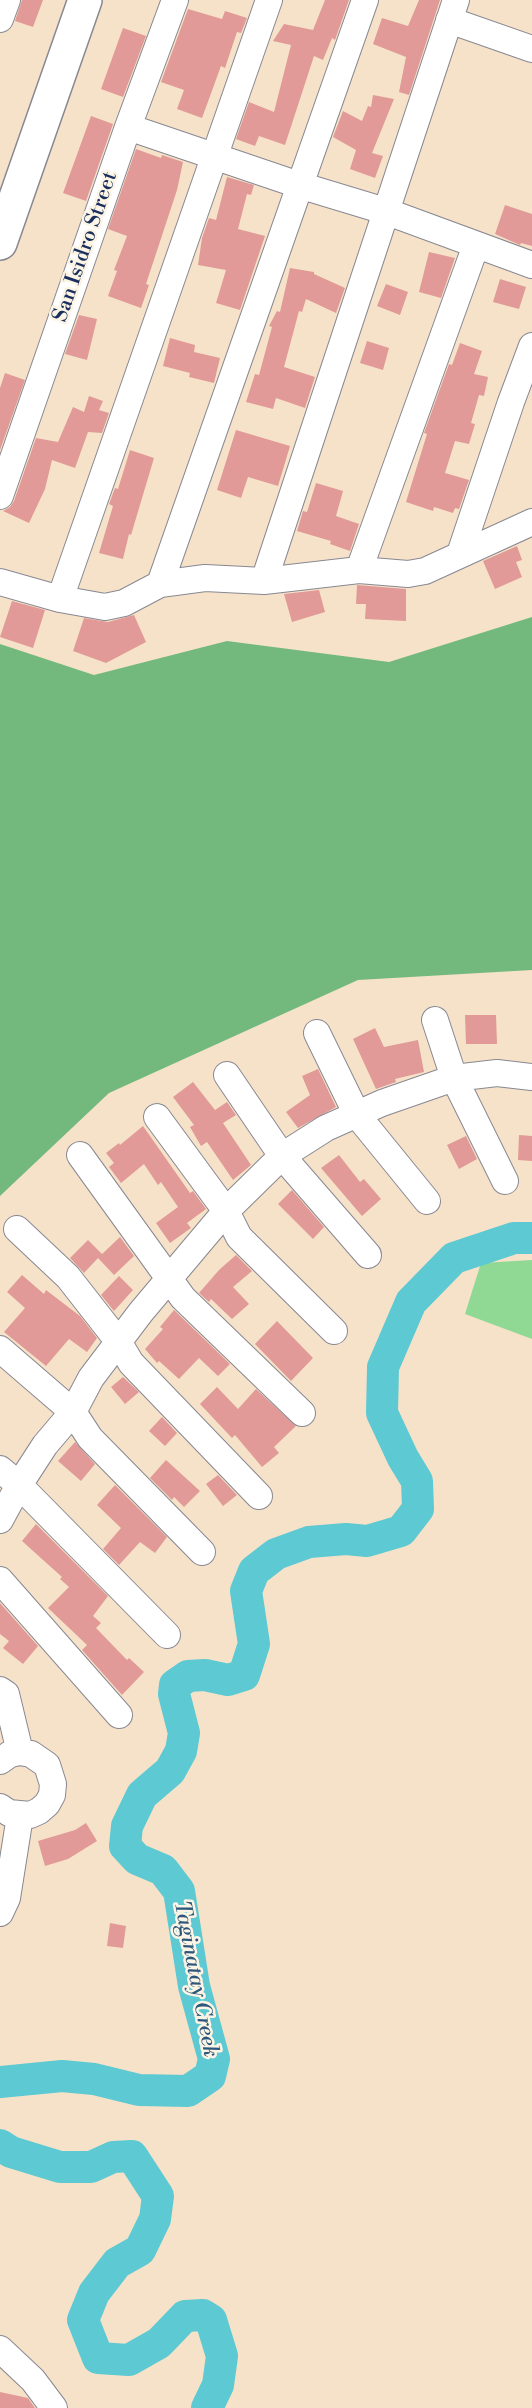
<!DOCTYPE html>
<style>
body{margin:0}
canvas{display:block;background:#f6e2c8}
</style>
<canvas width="532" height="2408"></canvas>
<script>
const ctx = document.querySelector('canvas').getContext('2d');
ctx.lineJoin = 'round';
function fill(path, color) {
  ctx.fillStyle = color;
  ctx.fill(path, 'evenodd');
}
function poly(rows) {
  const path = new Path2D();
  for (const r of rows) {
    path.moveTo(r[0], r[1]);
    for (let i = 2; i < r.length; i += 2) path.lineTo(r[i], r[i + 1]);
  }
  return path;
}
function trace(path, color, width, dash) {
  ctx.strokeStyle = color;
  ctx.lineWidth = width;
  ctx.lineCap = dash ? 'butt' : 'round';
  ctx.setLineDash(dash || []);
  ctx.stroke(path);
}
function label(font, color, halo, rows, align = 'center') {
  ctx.font = font + ' "Libre Bodoni",serif';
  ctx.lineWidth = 5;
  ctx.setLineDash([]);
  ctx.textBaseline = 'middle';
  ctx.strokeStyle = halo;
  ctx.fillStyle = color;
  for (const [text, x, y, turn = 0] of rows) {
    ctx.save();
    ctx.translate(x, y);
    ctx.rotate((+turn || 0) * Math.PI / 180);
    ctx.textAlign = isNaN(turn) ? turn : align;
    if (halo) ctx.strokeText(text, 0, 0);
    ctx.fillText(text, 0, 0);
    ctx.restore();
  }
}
const green = poly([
 [532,1260,532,1339,465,1314,481,1263]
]);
const forest = poly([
 [532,617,532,970,358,980,109,1093,0,1196,0,644,94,675,227,641,389,662]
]);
const river = poly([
 [0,2082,62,2076,94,2079,139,2090,188,2091,210,2076,214,2059,194,1986,179,1891,163,1870,137,1859,125,1846,127,1826,142,1795,170,1771,181,1751,184,1733,174,1694,175,1685,188,1676,205,1675,228,1680,244,1675,254,1644,246,1591,254,1571,276,1554,309,1542,346,1539,367,1541,401,1531,418,1509,417,1481,403,1458,382,1413,383,1367,411,1302,454,1258,514,1238,532,1238],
 [0,2145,11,2152,60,2167,91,2167,113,2157,132,2156,158,2196,155,2219,140,2250,117,2263,94,2293,83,2320,98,2358,129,2360,159,2343,185,2316,203,2315,211,2320,222,2356,218,2385,207,2408]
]);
const building = poly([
 [22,0,43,0,33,27,15,21],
 [325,0,349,0,335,40,332,38,323,60,314,56,285,145,259,136,255,146,236,139,249,102,274,112,291,45,273,41,284,24,313,30],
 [419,0,440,0,409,95,399,92,406,57,373,44,382,18,408,26],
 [188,9,222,19,225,11,247,18,241,33,237,32,225,68,221,66,202,118,177,109,184,90,161,82],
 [123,28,146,36,123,97,101,89],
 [373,95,394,99,372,153,383,156,375,178,350,169,356,150,333,137,343,111,362,121,368,106,371,107],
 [91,116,113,124,86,201,63,193],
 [136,149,161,158,162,155,183,162,177,190,146,284,149,285,141,308,108,296,117,271,114,270,127,236,108,229],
 [227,177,254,185,251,195,247,194,238,229,265,236,240,310,216,303,226,270,198,265,202,238,209,218,216,220],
 [505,205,532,214,532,246,521,243,520,245,495,234],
 [429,252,455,258,441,298,419,292],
 [290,268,314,272,314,274,345,288,336,313,306,299,302,312,299,311,284,367,315,377,305,408,276,398,273,409,246,402,255,374,259,375,272,327,269,326,277,311,280,312],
 [500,279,526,287,519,309,493,302],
 [386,284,408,292,400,315,377,306],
 [79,315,97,319,87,360,65,354],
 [170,338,195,345,194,352,220,358,214,383,189,377,190,373,163,366],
 [367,341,389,348,383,370,360,363],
 [460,343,482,351,474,374,488,377,484,396,479,395,471,423,475,424,469,444,455,441,445,473,469,480,459,509,455,508,453,513,434,507,433,511,406,502,427,434,424,433,449,364,452,365],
 [5,373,25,380,0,450,0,388],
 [89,396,103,401,99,410,109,413,102,433,88,432,75,468,52,460,45,489,29,523,3,511,10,507,14,501,36,438,58,442,73,407,84,412],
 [236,430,290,446,278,486,248,477,241,498,217,490],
 [130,450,154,458,131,535,129,534,123,559,99,553,113,506,109,504,115,488,118,489],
 [316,483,343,491,336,516,359,524,350,551,330,544,331,541,297,531,303,511,307,512],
 [517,546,522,560,516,562,522,577,495,589,483,561],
 [357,585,406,589,406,621,365,619,366,604,356,604],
 [319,590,325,612,292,622,284,594],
 [12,601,45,610,33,648,0,637],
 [134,615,146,642,106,663,73,651,84,618,108,622],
 [465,1015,496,1015,497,1044,466,1044],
 [375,1028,384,1047,418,1040,424,1072,395,1079,396,1082,376,1089,353,1039],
 [318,1069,336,1107,298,1128,286,1112,310,1095,302,1076],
 [193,1082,215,1110,227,1102,236,1115,223,1123,251,1165,233,1180,207,1142,201,1146,190,1127,194,1125,173,1097],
 [143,1126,190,1193,193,1191,206,1209,187,1223,191,1228,170,1243,156,1223,178,1207,161,1182,158,1185,144,1164,121,1183,109,1167,114,1163,106,1153,119,1143,120,1145],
 [519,1135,532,1136,532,1161,518,1160],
 [466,1136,477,1159,459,1169,447,1145],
 [339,1155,360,1182,364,1179,381,1199,362,1216,321,1168],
 [292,1190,324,1227,313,1239,278,1204],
 [120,1237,134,1256,114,1275,98,1258,84,1273,70,1258,88,1240,102,1254,100,1256],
 [236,1255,252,1271,233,1287,249,1304,232,1319,211,1299,209,1302,199,1293,219,1270],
 [22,1275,44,1294,46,1290,80,1316,97,1338,87,1352,69,1339,46,1366,4,1332,25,1308,7,1292],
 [119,1276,133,1290,114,1311,101,1295],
 [174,1310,230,1364,218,1376,199,1358,179,1379,159,1361,157,1363,145,1349,163,1329,160,1327],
 [277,1321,313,1358,291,1381,255,1344],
 [123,1377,139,1392,125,1404,111,1387],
 [217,1387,238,1409,256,1389,296,1426,274,1447,279,1453,262,1467,235,1435,232,1438,200,1404],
 [162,1417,177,1433,165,1446,149,1431],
 [75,1442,95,1464,81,1481,58,1461],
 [166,1460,200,1491,184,1507,174,1497,172,1500,150,1478],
 [218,1475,237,1495,223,1506,206,1484],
 [115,1485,167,1537,155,1553,140,1542,119,1565,103,1549,121,1528,97,1505],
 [36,1524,108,1596,93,1616,101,1623,96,1628,127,1660,129,1658,144,1672,122,1695,82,1650,87,1645,48,1608,69,1587,60,1579,62,1577,22,1541],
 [0,1603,38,1646,23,1664,3,1648,9,1641,0,1634],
 [86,1823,97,1841,68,1859,45,1866,38,1841,75,1830],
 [110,1923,126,1926,123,1948,107,1946],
 [0,2392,28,2398,35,2408,0,2408]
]);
const minor = poly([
 [0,19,7,0],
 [449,20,532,49],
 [128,127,299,185,385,211,532,265],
 [0,496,128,127,175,0],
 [460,554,511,402,532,346],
 [359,570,476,245],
 [264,581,456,0],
 [0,582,60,599,105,607,124,603,160,584,205,578,264,581,359,570,408,574,425,571,532,522],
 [160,584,365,0],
 [60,599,269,0],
 [435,1020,454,1078,505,1181],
 [317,1033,357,1115,427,1201],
 [227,1075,282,1156,368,1255],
 [157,1117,226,1211,239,1237,334,1331],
 [80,1155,183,1298,302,1413],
 [17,1229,68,1277,118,1341,131,1363,259,1496],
 [0,1349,73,1412,90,1438,202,1552],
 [0,1469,19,1485,167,1635],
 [0,1520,19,1485,45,1445,73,1412,91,1378,141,1312,226,1211,282,1156,326,1128,382,1103,454,1078,497,1073,532,1077],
 [0,1580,119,1715],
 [0,1690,6,1694,20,1752],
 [0,1761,10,1754,20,1752,31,1754,47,1765,53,1784,52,1795,47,1804,39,1811,30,1815,9,1813,0,1807],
 [0,1913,7,1898,20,1816],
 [0,2349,33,2380,54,2408]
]);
const major = poly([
 [0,243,85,0]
]);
const streetNames = [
 ["San Isidro Street",86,247,-71]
];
const waterNames = [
 ["Taginatay Creek",195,1979,79]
];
fill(green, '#8fd995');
fill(forest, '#73b97e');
trace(river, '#5dc9d3', 32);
fill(building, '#e19a98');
trace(minor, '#888893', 28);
trace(major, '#888893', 36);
trace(minor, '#fff', 26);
trace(major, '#fff', 33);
label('21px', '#1b2f5e', '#fcf5e5', streetNames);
label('italic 22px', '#2c567b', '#fcf5e5', waterNames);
</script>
